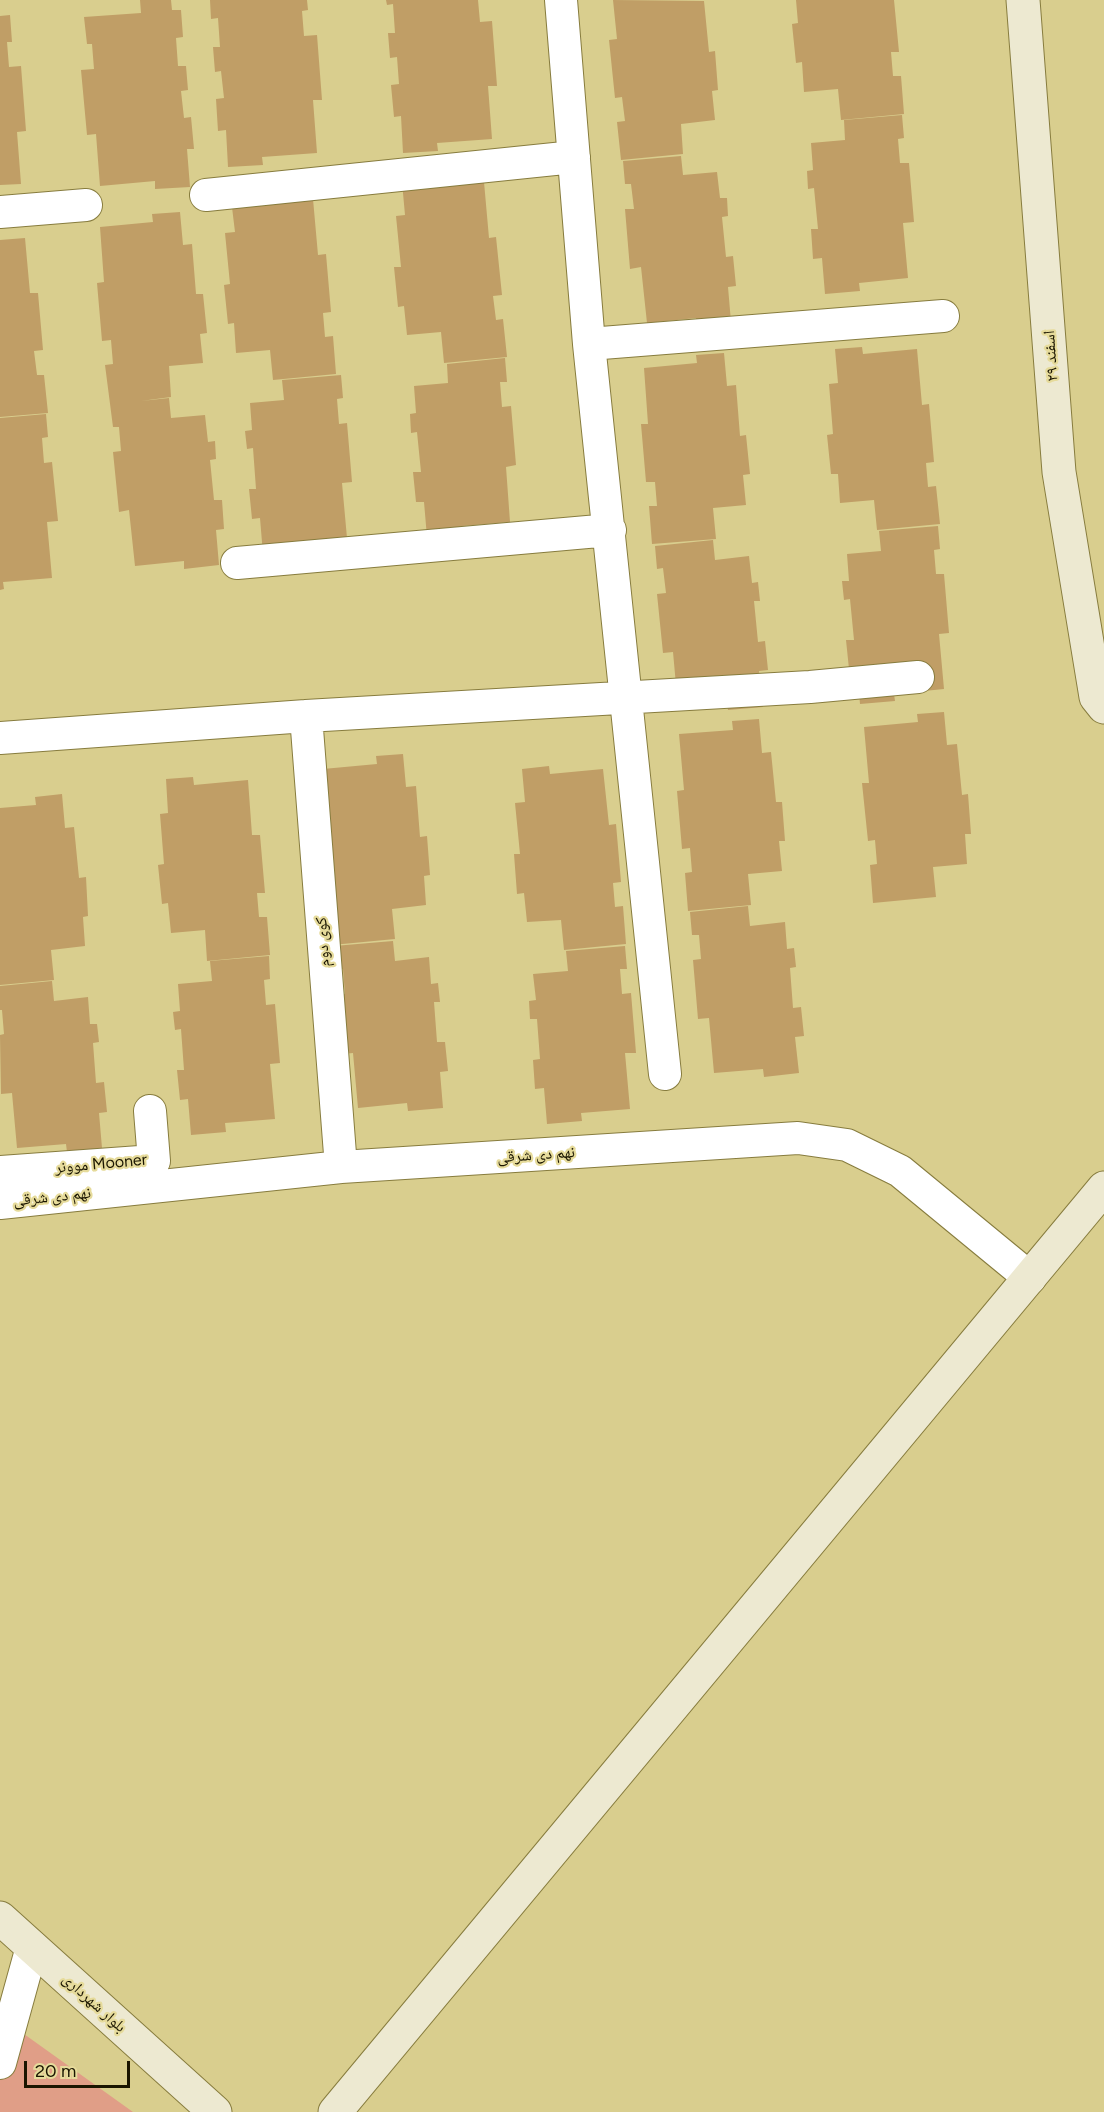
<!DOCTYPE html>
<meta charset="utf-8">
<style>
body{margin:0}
#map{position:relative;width:1104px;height:2112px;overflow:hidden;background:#d9ce8e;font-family:Figtree,sans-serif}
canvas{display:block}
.scale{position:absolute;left:24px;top:2061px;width:106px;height:27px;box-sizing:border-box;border:3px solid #1a1500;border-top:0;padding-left:8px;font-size:18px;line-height:21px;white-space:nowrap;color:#1a1500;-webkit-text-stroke:4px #e6db9b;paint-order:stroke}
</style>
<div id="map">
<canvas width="1104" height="2112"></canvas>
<div class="scale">20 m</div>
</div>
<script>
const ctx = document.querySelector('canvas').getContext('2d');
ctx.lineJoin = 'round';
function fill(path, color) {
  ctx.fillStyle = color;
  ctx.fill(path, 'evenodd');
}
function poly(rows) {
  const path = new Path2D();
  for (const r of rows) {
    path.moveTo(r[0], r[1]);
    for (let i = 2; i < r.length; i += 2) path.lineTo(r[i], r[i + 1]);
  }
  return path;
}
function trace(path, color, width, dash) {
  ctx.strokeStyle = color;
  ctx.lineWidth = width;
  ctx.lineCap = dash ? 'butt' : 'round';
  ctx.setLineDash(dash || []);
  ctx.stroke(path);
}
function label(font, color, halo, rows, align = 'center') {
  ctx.font = font + ' Figtree,"Noto Naskh Arabic",sans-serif';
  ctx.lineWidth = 4.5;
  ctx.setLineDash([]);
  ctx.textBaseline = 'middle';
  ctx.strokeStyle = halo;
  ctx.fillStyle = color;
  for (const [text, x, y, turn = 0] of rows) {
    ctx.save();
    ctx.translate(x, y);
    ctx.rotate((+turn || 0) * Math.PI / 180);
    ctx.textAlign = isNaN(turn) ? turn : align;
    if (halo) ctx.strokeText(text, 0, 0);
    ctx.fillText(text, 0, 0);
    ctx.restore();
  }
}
const green = poly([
 [0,2016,10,2024,133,2112,0,2112]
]);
const building = poly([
 [140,0,171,0,172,10,181,10,183,37,176,38,178,66,186,66,188,90,181,91,184,118,191,117,194,149,187,149,190,187,155,189,155,181,100,186,96,134,87,135,81,70,94,69,92,44,87,44,84,17,141,13],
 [210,0,307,0,308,10,302,11,304,36,317,35,322,100,313,100,317,153,262,157,263,165,228,167,226,130,218,131,216,99,224,98,221,71,215,72,213,47,220,47,218,18,211,19],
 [386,0,478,0,480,22,492,21,497,86,488,86,492,139,437,143,438,151,403,153,401,116,394,117,391,85,399,84,397,57,390,58,388,33,395,33,393,4,387,5],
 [613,0,704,1,709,52,715,51,718,90,712,91,715,120,681,124,683,154,621,160,617,122,625,121,622,97,615,98,609,40,617,39],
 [796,0,894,0,899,52,891,52,893,76,901,76,904,114,841,120,838,89,804,92,802,62,796,63,792,24,798,23],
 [10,15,12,42,7,42,9,67,21,66,26,131,17,132,21,184,0,185,0,16],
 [902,115,904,138,898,139,900,163,909,163,914,222,903,223,908,278,859,283,860,291,825,294,822,258,813,259,811,229,818,229,814,188,808,189,807,171,813,170,811,143,845,140,844,120],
 [681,156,683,175,717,172,720,198,727,198,728,216,722,217,726,257,733,256,736,286,728,287,731,322,697,326,696,318,647,323,641,267,630,269,625,209,634,209,631,184,625,184,623,161],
 [402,182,484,182,489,238,496,237,502,295,493,296,496,320,503,319,507,357,444,363,441,332,407,335,404,306,398,307,394,267,401,267,396,216,405,215],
 [231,199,313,199,318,255,326,254,331,312,323,313,325,337,333,336,336,374,273,380,270,350,236,353,234,323,228,324,224,285,230,284,225,233,235,232],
 [180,212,183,245,192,244,196,294,203,294,207,333,200,334,203,363,169,366,171,397,141,401,169,398,171,418,205,415,208,442,215,441,216,459,210,460,214,500,222,500,224,529,216,530,219,565,184,569,184,561,135,566,129,510,119,512,113,452,121,451,119,427,113,427,105,365,113,364,111,340,102,341,97,283,104,282,100,227,153,222,152,214],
 [25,238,30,293,38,293,43,350,34,351,37,375,44,375,48,413,0,417,0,240],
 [862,347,863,354,917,349,922,405,929,404,934,462,926,463,928,487,936,486,940,524,877,530,874,500,840,503,838,474,831,474,827,435,833,434,829,384,838,383,835,349],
 [724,353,727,386,736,385,740,436,746,435,750,474,743,475,746,505,713,508,716,539,652,544,649,506,657,506,655,482,646,482,641,424,648,424,644,368,697,363,696,355],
 [505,358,507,382,500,382,502,407,511,406,516,465,506,467,510,522,462,526,463,534,427,537,424,502,416,502,413,472,421,472,417,432,411,433,410,414,416,413,414,386,448,383,447,364],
 [341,375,343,398,337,399,339,424,347,423,352,482,342,483,347,538,263,554,260,518,252,519,249,489,256,489,253,448,247,449,245,431,252,430,250,403,284,400,282,380],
 [46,414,48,437,42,438,44,463,52,462,58,521,47,522,52,578,3,582,4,589,0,590,0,418],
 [938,526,940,549,934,550,936,574,944,574,949,633,939,634,944,689,894,694,895,701,860,704,857,669,849,669,846,640,854,640,850,599,844,600,842,581,849,581,847,554,881,551,879,531],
 [713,540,715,560,749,556,752,583,758,582,760,601,754,601,758,642,765,641,768,670,759,671,763,707,728,710,727,702,678,707,673,652,663,653,657,594,666,593,663,568,657,569,655,546],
 [944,712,947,745,957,744,962,795,968,794,971,834,965,834,967,864,933,867,936,897,873,903,870,865,877,864,875,840,868,841,862,783,869,783,864,727,918,722,917,714],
 [759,719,762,753,771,752,776,802,782,802,785,841,779,841,782,871,748,874,751,905,688,911,685,873,692,872,690,848,682,849,677,791,684,790,679,734,733,730,732,721],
 [403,754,406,787,416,786,420,837,427,836,430,875,424,876,426,905,392,909,395,939,332,945,323,769,377,764,376,756],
 [549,766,550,774,603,769,609,825,616,824,621,882,613,883,615,907,623,906,626,944,564,950,561,920,527,922,524,893,517,894,514,854,520,854,515,803,525,802,522,769],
 [193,777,194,785,248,780,252,835,260,835,265,893,257,893,259,917,267,917,270,955,207,961,205,930,171,933,168,903,162,904,158,865,164,864,160,814,168,813,166,779],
 [62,794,65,828,74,827,79,878,86,877,88,916,83,917,85,946,51,950,54,980,0,985,0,808,36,805,35,797],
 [748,906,750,926,785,922,787,949,794,948,796,967,790,968,793,1008,801,1007,804,1036,795,1037,799,1073,764,1077,763,1069,714,1073,709,1018,698,1019,693,960,701,959,699,935,692,935,690,912],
 [393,941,395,961,429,957,431,984,438,983,440,1002,434,1002,437,1042,445,1042,448,1071,440,1072,443,1108,408,1111,407,1103,358,1108,353,1053,342,1054,337,995,345,994,343,969,336,969,334,946],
 [625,946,627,969,620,969,622,994,631,993,636,1053,625,1053,630,1109,581,1113,582,1121,547,1124,544,1088,535,1089,533,1060,540,1059,537,1019,530,1019,529,1001,536,1000,533,974,568,971,566,951],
 [269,956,270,979,264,980,266,1005,275,1004,280,1063,270,1064,275,1119,225,1123,226,1132,191,1135,188,1099,180,1100,177,1070,184,1070,181,1029,175,1030,173,1012,180,1011,178,984,212,981,210,961],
 [52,981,54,1001,88,997,90,1024,97,1024,99,1042,93,1043,96,1083,104,1082,107,1112,99,1113,102,1148,67,1152,66,1144,17,1148,12,1093,1,1094,0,1035,4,1034,2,1010,0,1010,0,986]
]);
const street = poly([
 [561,0,589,344,665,1074],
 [206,195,574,157],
 [0,212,86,205],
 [589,344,943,316],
 [237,563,610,530],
 [306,716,341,1167],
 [0,738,306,716,810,687,918,677],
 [0,1172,154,1161,150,1111],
 [0,1203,341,1167,798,1138,847,1145,900,1171,1030,1278],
 [0,2063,32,1947]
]);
const secondary = poly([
 [1023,0,1059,472,1096,697,1104,707],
 [0,1918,215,2112],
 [335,2112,1104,1188]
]);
const streetNames = [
 ["۲۹ اسفند",1051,356,-94],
 ["کوی دوم",323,942,-94],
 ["نهم دی شرقی",536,1155,-4],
 ["موونر Mooner",101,1164,-5],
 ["نهم دی شرقی",52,1197,-6],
 ["بلوار شهرداری",94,2003,42]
];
fill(green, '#e09e87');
fill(building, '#c09e66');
trace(street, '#877c3e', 34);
trace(secondary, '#877c3e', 35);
trace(street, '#fff', 32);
trace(secondary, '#ede9d1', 33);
label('16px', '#1a1500', '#e6db9b', streetNames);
</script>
